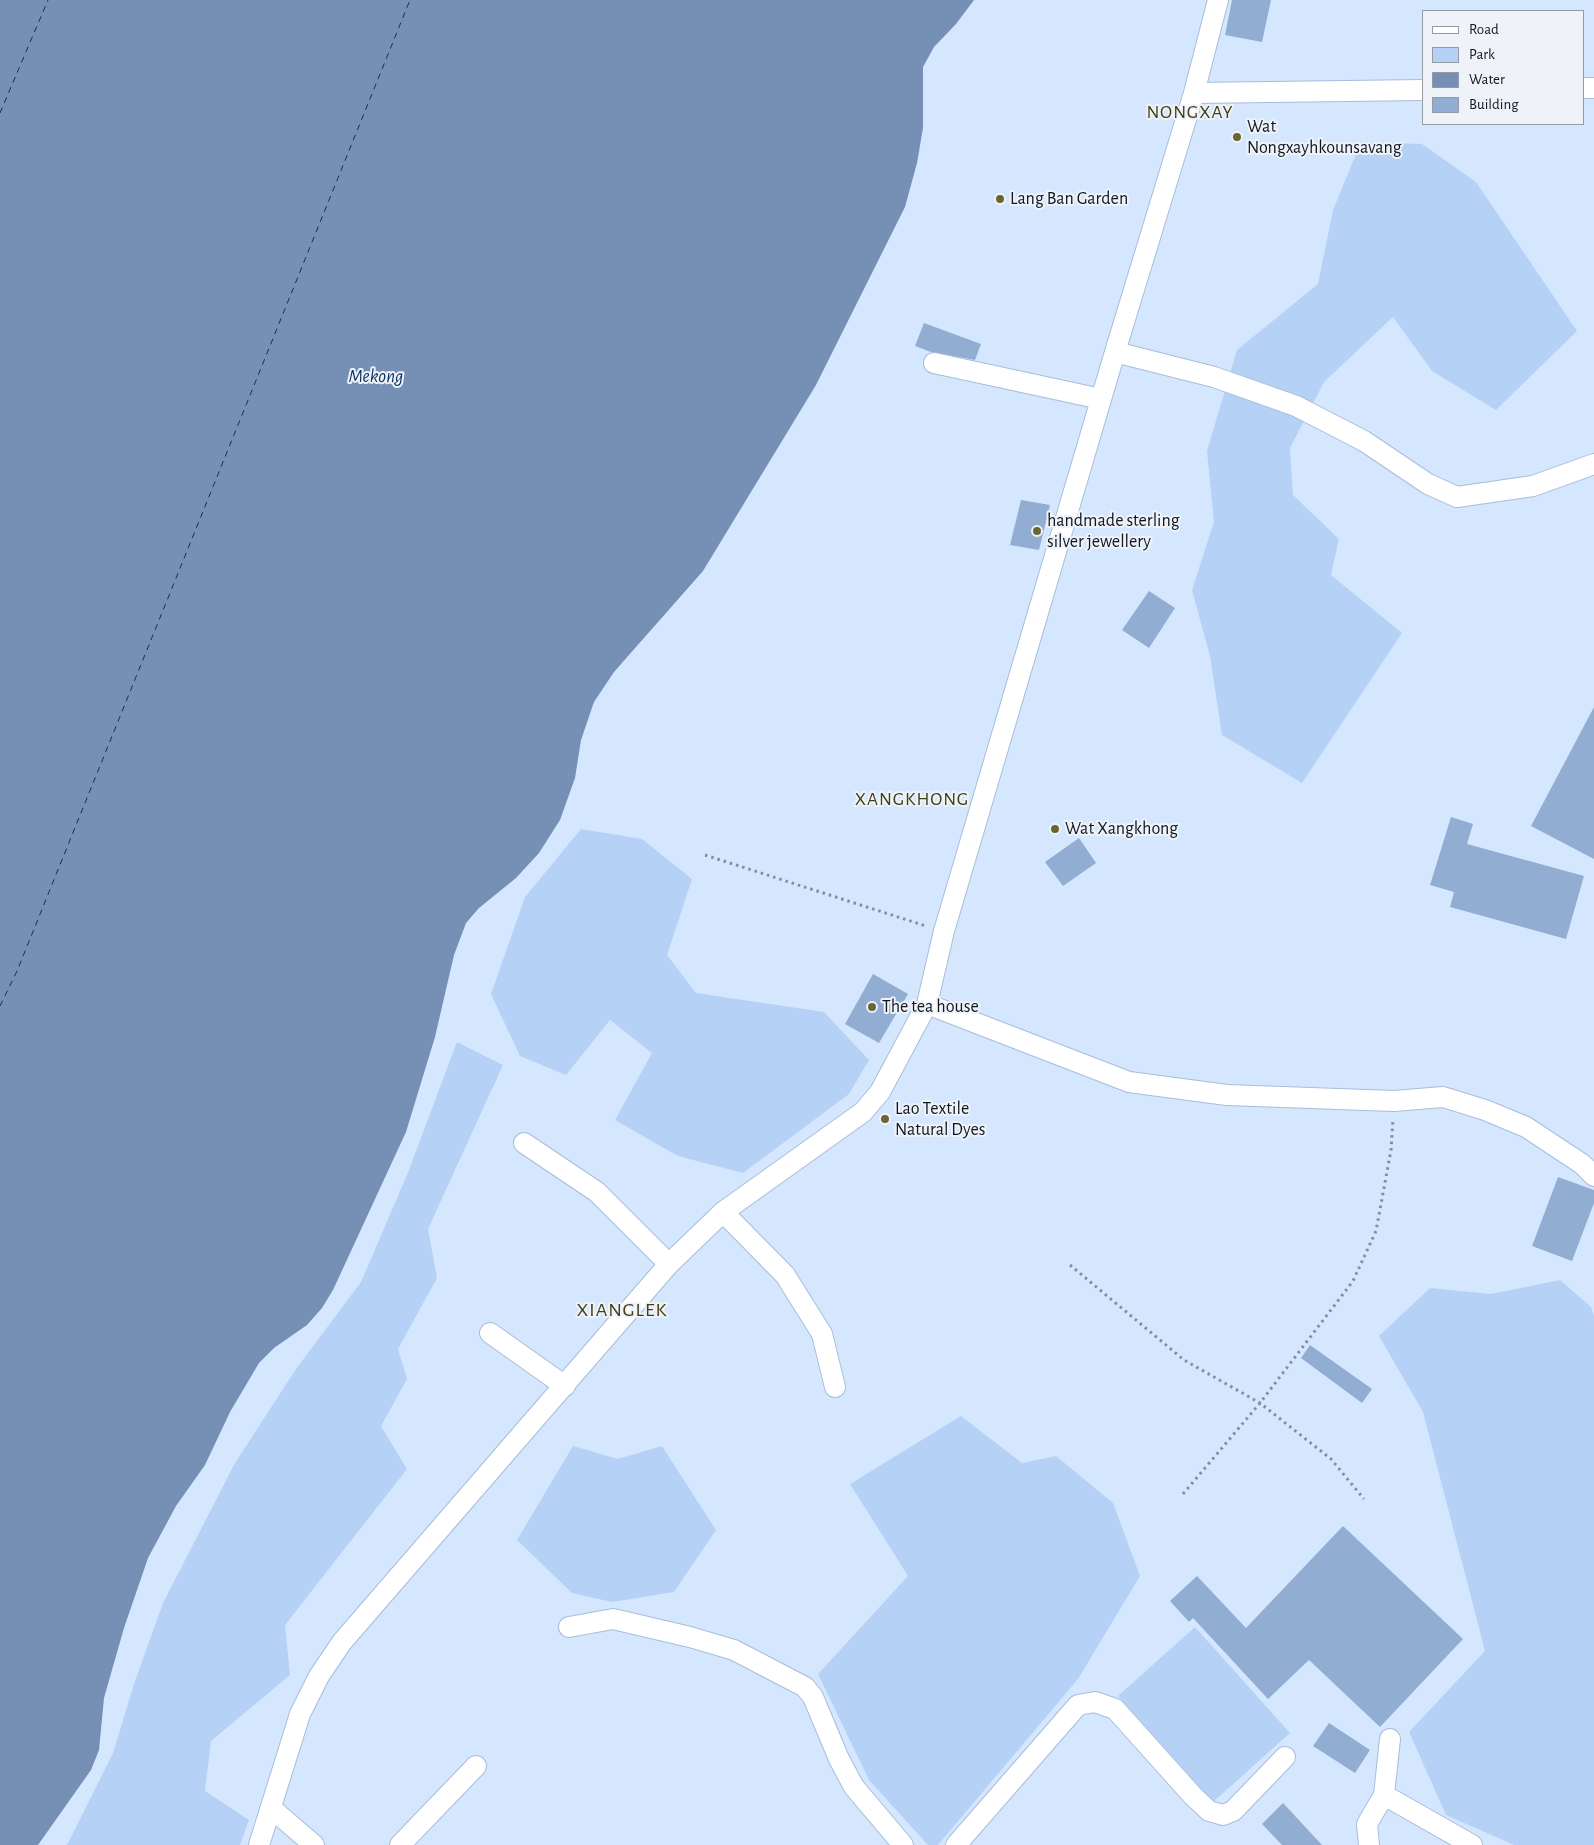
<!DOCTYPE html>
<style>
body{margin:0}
#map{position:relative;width:1594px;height:1845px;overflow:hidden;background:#d5e7fe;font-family:"Alegreya Sans",sans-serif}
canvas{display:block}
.legend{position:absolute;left:1422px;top:10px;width:162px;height:115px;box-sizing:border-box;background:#eff3f9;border:1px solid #959ba3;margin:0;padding:6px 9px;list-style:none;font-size:15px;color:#0f1721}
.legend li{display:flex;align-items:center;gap:10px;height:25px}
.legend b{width:25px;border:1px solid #959ba3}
</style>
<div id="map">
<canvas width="1594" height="1845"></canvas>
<ul class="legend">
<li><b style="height:6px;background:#fff"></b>Road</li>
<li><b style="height:14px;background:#b5d1f5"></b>Park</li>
<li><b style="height:14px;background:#7590b4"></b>Water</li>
<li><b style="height:14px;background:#91add2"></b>Building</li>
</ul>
</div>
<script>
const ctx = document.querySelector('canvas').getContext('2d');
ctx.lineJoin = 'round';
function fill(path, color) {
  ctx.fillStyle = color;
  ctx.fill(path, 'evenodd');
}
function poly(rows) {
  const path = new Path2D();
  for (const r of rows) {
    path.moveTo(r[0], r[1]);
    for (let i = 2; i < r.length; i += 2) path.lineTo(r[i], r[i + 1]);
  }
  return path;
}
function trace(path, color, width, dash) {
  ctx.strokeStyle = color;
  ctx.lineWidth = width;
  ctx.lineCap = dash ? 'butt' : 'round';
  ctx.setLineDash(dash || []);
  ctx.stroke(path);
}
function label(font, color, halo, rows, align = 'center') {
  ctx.font = font + ' "Alegreya Sans",sans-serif';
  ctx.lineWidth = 4;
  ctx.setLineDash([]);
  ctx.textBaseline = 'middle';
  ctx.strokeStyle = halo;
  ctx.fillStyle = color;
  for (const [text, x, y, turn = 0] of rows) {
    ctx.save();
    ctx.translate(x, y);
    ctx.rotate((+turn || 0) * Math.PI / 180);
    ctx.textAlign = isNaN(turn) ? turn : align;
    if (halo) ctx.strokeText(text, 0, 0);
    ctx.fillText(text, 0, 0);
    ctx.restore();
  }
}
const green = poly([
 [1361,142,1422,144,1476,182,1577,331,1496,410,1432,371,1393,317,1324,382,1290,448,1293,495,1339,539,1331,575,1402,633,1302,783,1222,735,1210,656,1192,590,1214,522,1207,451,1237,350,1318,284,1333,210],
 [581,829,642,839,692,879,667,955,696,993,824,1012,869,1060,849,1094,743,1173,678,1156,615,1120,652,1053,610,1020,566,1075,520,1056,491,994,525,897],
 [457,1042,503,1065,428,1229,437,1278,398,1349,407,1379,381,1426,407,1469,285,1625,290,1675,211,1741,205,1791,249,1820,240,1845,67,1845,113,1753,134,1684,163,1603,235,1463,296,1369,361,1282,409,1170],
 [1560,1280,1591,1307,1594,1316,1594,1845,1514,1845,1446,1815,1409,1732,1485,1651,1423,1412,1379,1336,1430,1288,1491,1294],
 [961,1416,1022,1463,1056,1456,1113,1503,1140,1576,1078,1679,938,1845,928,1845,869,1780,818,1674,908,1576,850,1484],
 [573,1446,618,1459,662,1446,716,1530,674,1592,612,1602,572,1593,517,1540],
 [1195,1627,1290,1733,1213,1802,1118,1696]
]);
const water = poly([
 [0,0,974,0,956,24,934,47,923,67,923,128,917,163,905,207,816,385,703,571,614,672,594,702,581,740,575,778,560,820,539,853,516,878,479,908,466,923,454,955,435,1037,406,1132,333,1290,322,1308,307,1325,274,1348,259,1363,230,1412,205,1465,176,1506,148,1558,124,1628,104,1698,99,1750,91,1770,38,1845,0,1845]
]);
const ferry = poly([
 [0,113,48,0],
 [0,1006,17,971,410,0]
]);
const building = poly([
 [1232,0,1271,0,1262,42,1225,35],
 [924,323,981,344,975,360,931,352,915,346],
 [1021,500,1050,505,1039,550,1010,545],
 [1149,591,1175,608,1149,648,1122,630],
 [1594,707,1594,859,1531,826],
 [1451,817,1473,824,1467,844,1584,876,1566,939,1450,907,1454,892,1430,885],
 [1079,838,1096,863,1063,886,1045,862],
 [873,974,908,994,879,1043,845,1024],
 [1558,1177,1594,1190,1594,1203,1572,1261,1532,1246],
 [1310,1345,1372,1389,1362,1403,1301,1358],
 [1343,1526,1463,1639,1380,1727,1309,1660,1268,1699,1193,1618,1189,1622,1170,1601,1197,1576,1246,1628],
 [1329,1723,1370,1750,1355,1773,1313,1746],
 [1283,1803,1322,1845,1282,1845,1262,1824]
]);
const path = poly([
 [705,855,926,926],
 [1070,1265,1184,1360,1260,1403,1331,1459,1364,1499],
 [1183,1494,1260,1403,1353,1281,1376,1231,1391,1150,1393,1119]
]);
const minor = poly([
 [1583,88,1594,88],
 [1194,93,1423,90],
 [1115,352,1214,377,1296,406,1364,441,1428,484,1457,497,1533,486,1594,464],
 [934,363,1101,399],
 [927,1004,1129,1082,1227,1095,1394,1101,1443,1097,1485,1110,1526,1127,1582,1164,1594,1176],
 [524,1143,597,1192,669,1264],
 [723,1212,785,1275,822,1334,835,1387],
 [490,1333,565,1386],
 [569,1627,613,1619,690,1637,734,1650,805,1687,813,1697,839,1759,854,1787,903,1845],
 [1384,1795,1472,1845],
 [271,1808,314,1845],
 [259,1845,300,1714,319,1676,342,1642,669,1264,723,1212,863,1112,880,1092,927,1004,944,931,1115,352,1194,93,1218,0],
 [400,1845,476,1766],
 [956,1845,1078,1705,1095,1702,1115,1709,1193,1796,1209,1811,1223,1815,1233,1811,1285,1757],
 [1369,1845,1367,1824,1384,1795,1390,1739]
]);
const markers = [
 [1237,137,5,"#6a6633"],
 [1000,199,5,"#6a6633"],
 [1037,531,5,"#6a6633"],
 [1055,829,5,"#6a6633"],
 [872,1007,5,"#6a6633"],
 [885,1119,5,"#6a6633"]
];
const poiNames = [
 ["Wat",1247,127],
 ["Nongxayhkounsavang",1247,148],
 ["Lang Ban Garden",1010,199],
 ["handmade sterling",1047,521],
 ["silver jewellery",1047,542],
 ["Wat Xangkhong",1065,829],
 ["The tea house",882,1007],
 ["Lao Textile",895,1109],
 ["Natural Dyes",895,1130]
];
const neighbourhoodNames = [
 ["NONGXAY",1190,112],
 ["XANGKHONG",912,799]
];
const waterNames = [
 ["Mekong",376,376]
];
const quarterNames = [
 ["XIANGLEK",622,1310]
];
fill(green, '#b5d1f5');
fill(water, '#7590b4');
trace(ferry, '#0a3260', 1, [6, 5]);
fill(building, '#91add2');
trace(minor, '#a7bdd9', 22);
trace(path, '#808ea0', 3, [2.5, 4]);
trace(minor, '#fff', 20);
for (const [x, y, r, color] of markers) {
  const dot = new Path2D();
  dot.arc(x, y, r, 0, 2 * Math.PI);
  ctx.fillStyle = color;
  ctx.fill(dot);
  trace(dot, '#eff3f9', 2);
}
label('18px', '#0f1721', '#eff3f9', poiNames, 'left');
ctx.letterSpacing = '1px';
label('19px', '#423f16', '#eff3f9', neighbourhoodNames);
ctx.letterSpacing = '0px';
label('italic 19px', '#0a3260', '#eff3f9', waterNames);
ctx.letterSpacing = '1px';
label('20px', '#423f16', '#eff3f9', quarterNames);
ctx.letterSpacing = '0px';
</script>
